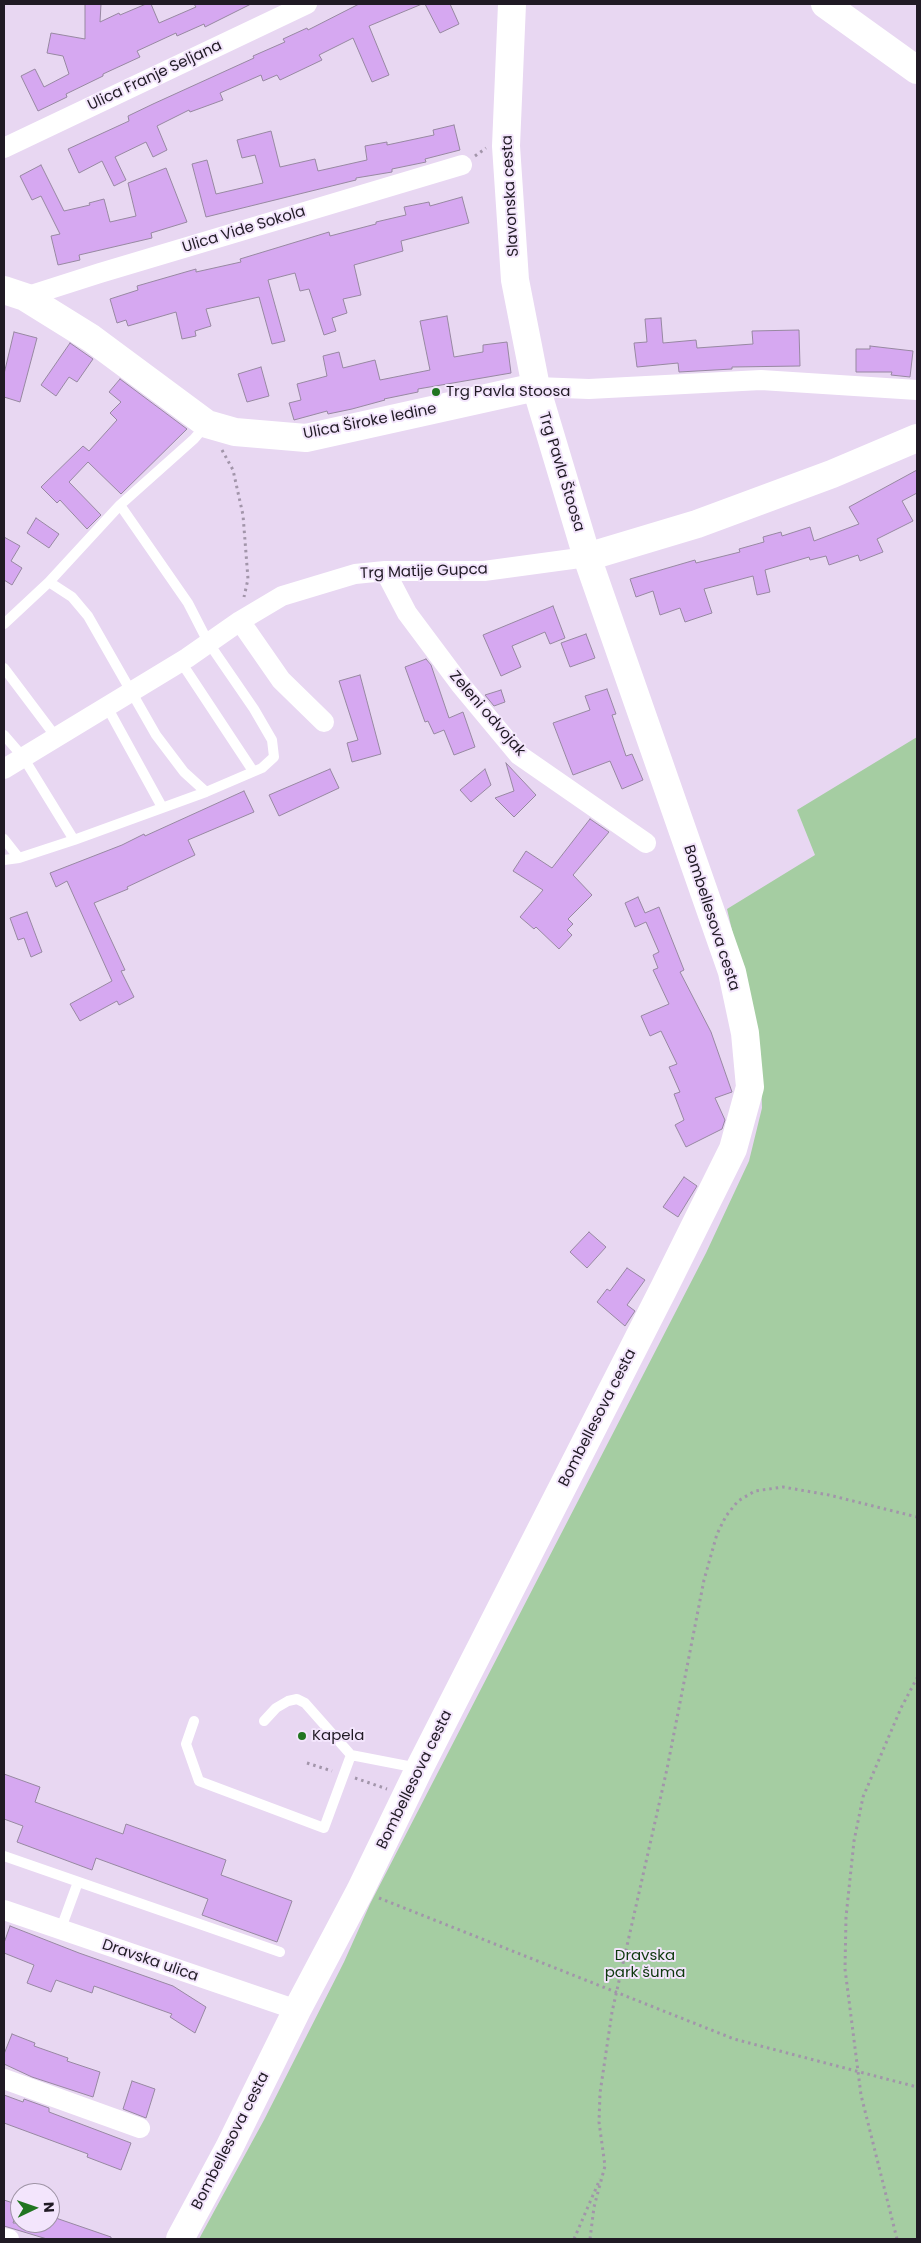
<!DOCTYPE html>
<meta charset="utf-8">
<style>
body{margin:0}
#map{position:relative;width:921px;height:2243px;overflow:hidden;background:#e8d7f2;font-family:Poppins,sans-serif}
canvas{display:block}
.frame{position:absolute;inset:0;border:5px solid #201a24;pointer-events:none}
.north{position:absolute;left:10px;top:2183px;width:50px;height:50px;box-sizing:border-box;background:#f3e5fc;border:1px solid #9f94a6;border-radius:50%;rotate:87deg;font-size:14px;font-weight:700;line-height:20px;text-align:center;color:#201a24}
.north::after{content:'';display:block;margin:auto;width:18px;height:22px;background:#217521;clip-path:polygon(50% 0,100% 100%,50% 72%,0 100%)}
</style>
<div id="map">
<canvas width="921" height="2243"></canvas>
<div class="frame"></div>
<div class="north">N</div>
</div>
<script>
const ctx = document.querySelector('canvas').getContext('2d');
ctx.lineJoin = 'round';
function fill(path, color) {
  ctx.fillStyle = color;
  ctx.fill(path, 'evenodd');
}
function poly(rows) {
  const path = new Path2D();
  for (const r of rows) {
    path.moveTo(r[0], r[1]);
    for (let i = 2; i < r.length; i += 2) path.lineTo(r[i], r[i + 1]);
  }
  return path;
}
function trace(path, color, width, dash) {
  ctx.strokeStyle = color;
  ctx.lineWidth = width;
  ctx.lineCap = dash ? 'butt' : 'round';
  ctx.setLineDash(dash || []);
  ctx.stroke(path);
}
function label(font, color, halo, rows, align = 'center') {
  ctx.font = font + ' Poppins,sans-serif';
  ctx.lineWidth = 4;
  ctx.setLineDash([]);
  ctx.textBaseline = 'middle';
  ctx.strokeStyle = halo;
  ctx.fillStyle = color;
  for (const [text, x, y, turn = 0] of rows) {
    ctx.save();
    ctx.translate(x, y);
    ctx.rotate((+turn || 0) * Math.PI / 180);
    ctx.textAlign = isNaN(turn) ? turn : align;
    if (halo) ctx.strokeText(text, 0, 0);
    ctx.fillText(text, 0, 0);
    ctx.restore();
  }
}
const green = poly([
 [917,737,917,2239,199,2239,264,2120,344,1962,370,1904,706,1253,749,1161,762,1108,760,1049,727,909,815,855,797,810]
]);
const building = poly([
 [85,4,101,4,100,22,119,13,120,15,146,4,151,4,159,23,196,7,194,4,251,4,205,27,204,24,177,36,176,33,137,51,140,57,103,74,103,76,66,94,67,97,38,111,21,76,35,69,44,87,69,74,63,56,47,53,51,33,85,39,85,4],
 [359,4,422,4,369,26,389,75,372,82,353,38,319,55,322,60,280,80,277,75,263,81,261,75,220,93,223,100,190,112,189,110,157,126,167,150,153,157,146,142,115,157,126,180,114,186,102,161,79,173,68,149,129,121,128,116,153,104,254,58,253,56,285,42,283,39,307,28,308,30,359,4],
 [425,4,450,4,459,24,440,33,425,4],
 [454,125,460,150,425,159,426,162,392,169,392,172,356,178,356,180,206,217,192,164,207,160,216,194,263,183,255,155,242,158,237,140,271,131,280,167,315,159,318,171,367,160,365,146,387,142,387,145,434,135,433,130,454,125],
 [41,165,64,211,90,205,89,203,104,199,110,222,136,216,128,183,166,168,187,222,151,233,152,238,79,255,80,260,58,265,51,236,60,234,41,196,32,200,20,176,41,165],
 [462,197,469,223,401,241,403,251,354,265,361,295,343,299,347,313,332,318,336,331,324,335,309,289,300,291,295,273,268,280,285,341,272,344,259,297,206,309,211,326,195,331,196,336,182,339,176,312,128,326,126,320,117,323,110,299,138,290,137,286,196,269,196,272,241,262,240,259,329,232,330,236,376,224,376,222,406,215,404,207,429,202,430,206,462,197],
 [447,316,454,357,483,352,483,345,507,342,511,373,418,389,418,392,384,399,385,400,352,409,328,414,327,411,294,420,289,403,301,400,297,384,327,376,323,356,339,352,343,368,375,360,380,380,430,370,420,321,447,316],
 [661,318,663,343,696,340,697,348,753,344,752,331,799,330,800,366,732,367,732,369,679,372,678,363,637,367,634,343,647,342,645,319,661,318],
 [14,332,37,338,20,402,4,397,4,374,14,332],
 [70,343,93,359,77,382,69,377,56,396,41,385,70,343],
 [870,346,913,351,910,377,891,375,892,372,856,372,856,349,870,349,870,346],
 [261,367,269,396,247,402,238,374,261,367],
 [120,379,187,429,121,494,88,462,69,482,101,515,87,529,60,500,57,503,41,487,83,446,89,451,117,420,110,413,121,402,109,392,120,379],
 [917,470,917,493,902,501,913,521,877,539,883,552,860,561,858,555,829,565,826,556,810,560,809,557,765,570,770,592,757,595,753,576,704,589,712,613,685,622,680,608,660,615,653,591,636,597,630,579,695,560,696,563,740,552,739,549,764,542,763,537,781,532,782,536,810,527,814,541,859,524,849,507,917,470],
 [36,518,59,534,49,548,27,533,36,518],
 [4,537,20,546,11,561,22,568,12,585,4,580,4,537],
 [553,606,565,638,550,644,545,632,512,646,521,667,501,676,483,635,553,606],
 [586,634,595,658,570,667,561,643,586,634],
 [426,659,431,665,449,718,463,712,475,747,454,755,444,730,434,734,428,721,425,722,405,667,426,659],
 [360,675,381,754,352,762,347,743,358,740,339,681,360,675],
 [607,689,616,714,612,715,626,756,632,754,643,780,622,789,610,761,573,775,553,723,590,710,585,696,607,689],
 [501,690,505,702,494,706,485,695,501,690],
 [506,763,536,795,514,817,495,798,514,791,506,763],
 [330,769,339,788,279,816,269,795,330,769],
 [485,769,491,785,471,802,460,790,485,769],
 [244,791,254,812,188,840,195,855,127,887,128,889,94,903,125,970,121,971,134,997,119,1005,117,1001,80,1021,70,1004,112,981,67,881,56,887,50,873,122,845,144,834,145,836,244,791],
 [590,819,609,832,573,875,592,895,568,919,573,924,567,930,572,935,559,949,536,927,534,929,520,917,543,890,513,871,526,851,552,868,590,819],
 [638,897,645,913,659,907,684,970,680,972,711,1032,732,1092,715,1098,725,1120,722,1129,686,1147,675,1125,684,1120,674,1094,680,1092,669,1067,677,1064,661,1031,650,1036,641,1016,669,1004,653,970,658,968,653,955,659,952,646,922,635,927,625,903,638,897],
 [27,912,42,952,31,957,24,938,18,940,10,918,27,912],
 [684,1177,697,1186,678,1217,663,1207,684,1177],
 [589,1232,606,1247,587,1268,570,1252,589,1232],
 [627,1268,645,1280,627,1305,635,1311,625,1326,597,1302,607,1289,610,1291,627,1268],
 [4,1774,40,1787,35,1802,123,1834,126,1824,226,1860,221,1875,292,1901,277,1942,202,1915,208,1899,96,1858,92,1870,17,1842,23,1826,4,1819,4,1774],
 [10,1926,79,1953,173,1986,206,2007,195,2033,170,2017,172,2014,94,1986,92,1993,56,1980,51,1992,27,1983,34,1965,4,1953,4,1943,10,1926],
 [12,2034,35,2043,34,2046,68,2058,67,2061,100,2072,93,2097,32,2077,4,2064,4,2054,12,2034],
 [132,2081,155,2089,146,2118,123,2109,132,2081],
 [4,2095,23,2102,24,2099,49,2108,49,2112,131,2143,121,2170,87,2157,88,2154,4,2123,4,2095],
 [4,2200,19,2205,13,2223,50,2223,50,2216,111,2237,111,2239,47,2239,4,2226,4,2200]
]);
const path = poly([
 [475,156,486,148],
 [222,450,233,470,243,515,248,579,244,597],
 [307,1763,332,1771],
 [355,1778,387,1789],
 [379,1898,734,2039,917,2087],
 [574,2239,600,2179],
 [590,2239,594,2207,605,2166,599,2122,600,2093,612,2012,667,1769,704,1580,717,1534,726,1516,738,1501,755,1491,783,1487,829,1495,917,1517],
 [897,2239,861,2095,845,1969,846,1917,854,1841,863,1797,901,1708,917,1678]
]);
const lane = poly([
 [120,505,188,603,208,642,254,709,272,740,274,757,262,768,206,792,184,772,156,735,88,616,72,597,49,582,120,505,194,439,206,425],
 [4,624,49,582],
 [181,662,253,771],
 [4,668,56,737],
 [106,705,162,807],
 [4,735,23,757,74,840],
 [4,839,19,858],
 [4,860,19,858,74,840,206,792],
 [194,1721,186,1744,199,1781,324,1828,351,1755,418,1768],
 [264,1721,276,1708,288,1701,297,1699,305,1703,351,1755],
 [4,1856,280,1952],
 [60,1931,78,1882]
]);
const street = poly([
 [4,148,307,4],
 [25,297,100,273,462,165],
 [536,387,589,389,761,380,917,390],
 [385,571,407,613,460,684,519,755,646,843],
 [240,621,281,680,324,722],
 [4,769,187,658,240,621,282,596,355,574,385,571,484,571,587,557],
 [4,1910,297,2010],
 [4,2079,140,2128],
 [4,2238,9,2239]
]);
const secondary = poly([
 [825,4,917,70],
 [4,290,25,297,91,338,207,424,235,432,306,438,536,387],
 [587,557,697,524,832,474,917,438],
 [180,2239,229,2148,297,2010,360,1891,419,1769,664,1288,733,1149,750,1087,745,1033,732,972,587,557,536,387,515,280,506,146,512,4]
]);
const markers = [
 [436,392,5,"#217521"],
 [302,1736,5,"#217521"]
];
const streetNames = [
 ["Ulica Franje Seljana",155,76,-25],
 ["Slavonska cesta",511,196,-93],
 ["Ulica Vide Sokola",244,230,-17],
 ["Ulica Široke ledine",370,422,-11],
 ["Trg Pavla Štoosa",561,472,73],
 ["Trg Matije Gupca",424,572,-2],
 ["Zeleni odvojak",487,714,49],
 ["Bombellesova cesta",711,918,72],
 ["Bombellesova cesta",598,1418,-63],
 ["Bombellesova cesta",415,1780,-64],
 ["Dravska ulica",150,1961,19],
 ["Bombellesova cesta",231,2141,-63]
];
const poiNames = [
 ["Trg Pavla Stoosa",446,392],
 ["Kapela",312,1736]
];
const parkNames = [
 ["Dravska",645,1956],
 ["park šuma",645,1973]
];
fill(green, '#a5cda2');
fill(building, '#d6a8f1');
trace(building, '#9788a1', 1);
trace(path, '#a295aa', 3, [2.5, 4]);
trace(lane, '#fff', 10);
trace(street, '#fff', 20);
trace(secondary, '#fff', 28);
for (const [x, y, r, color] of markers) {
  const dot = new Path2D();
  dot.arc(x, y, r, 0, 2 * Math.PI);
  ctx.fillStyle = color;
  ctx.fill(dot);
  trace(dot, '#f3e5fc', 2);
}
label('15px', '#201a24', '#f3e5fc', streetNames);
label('15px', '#201a24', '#f3e5fc', poiNames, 'left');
label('15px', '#0e390d', '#f3e5fc', parkNames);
</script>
